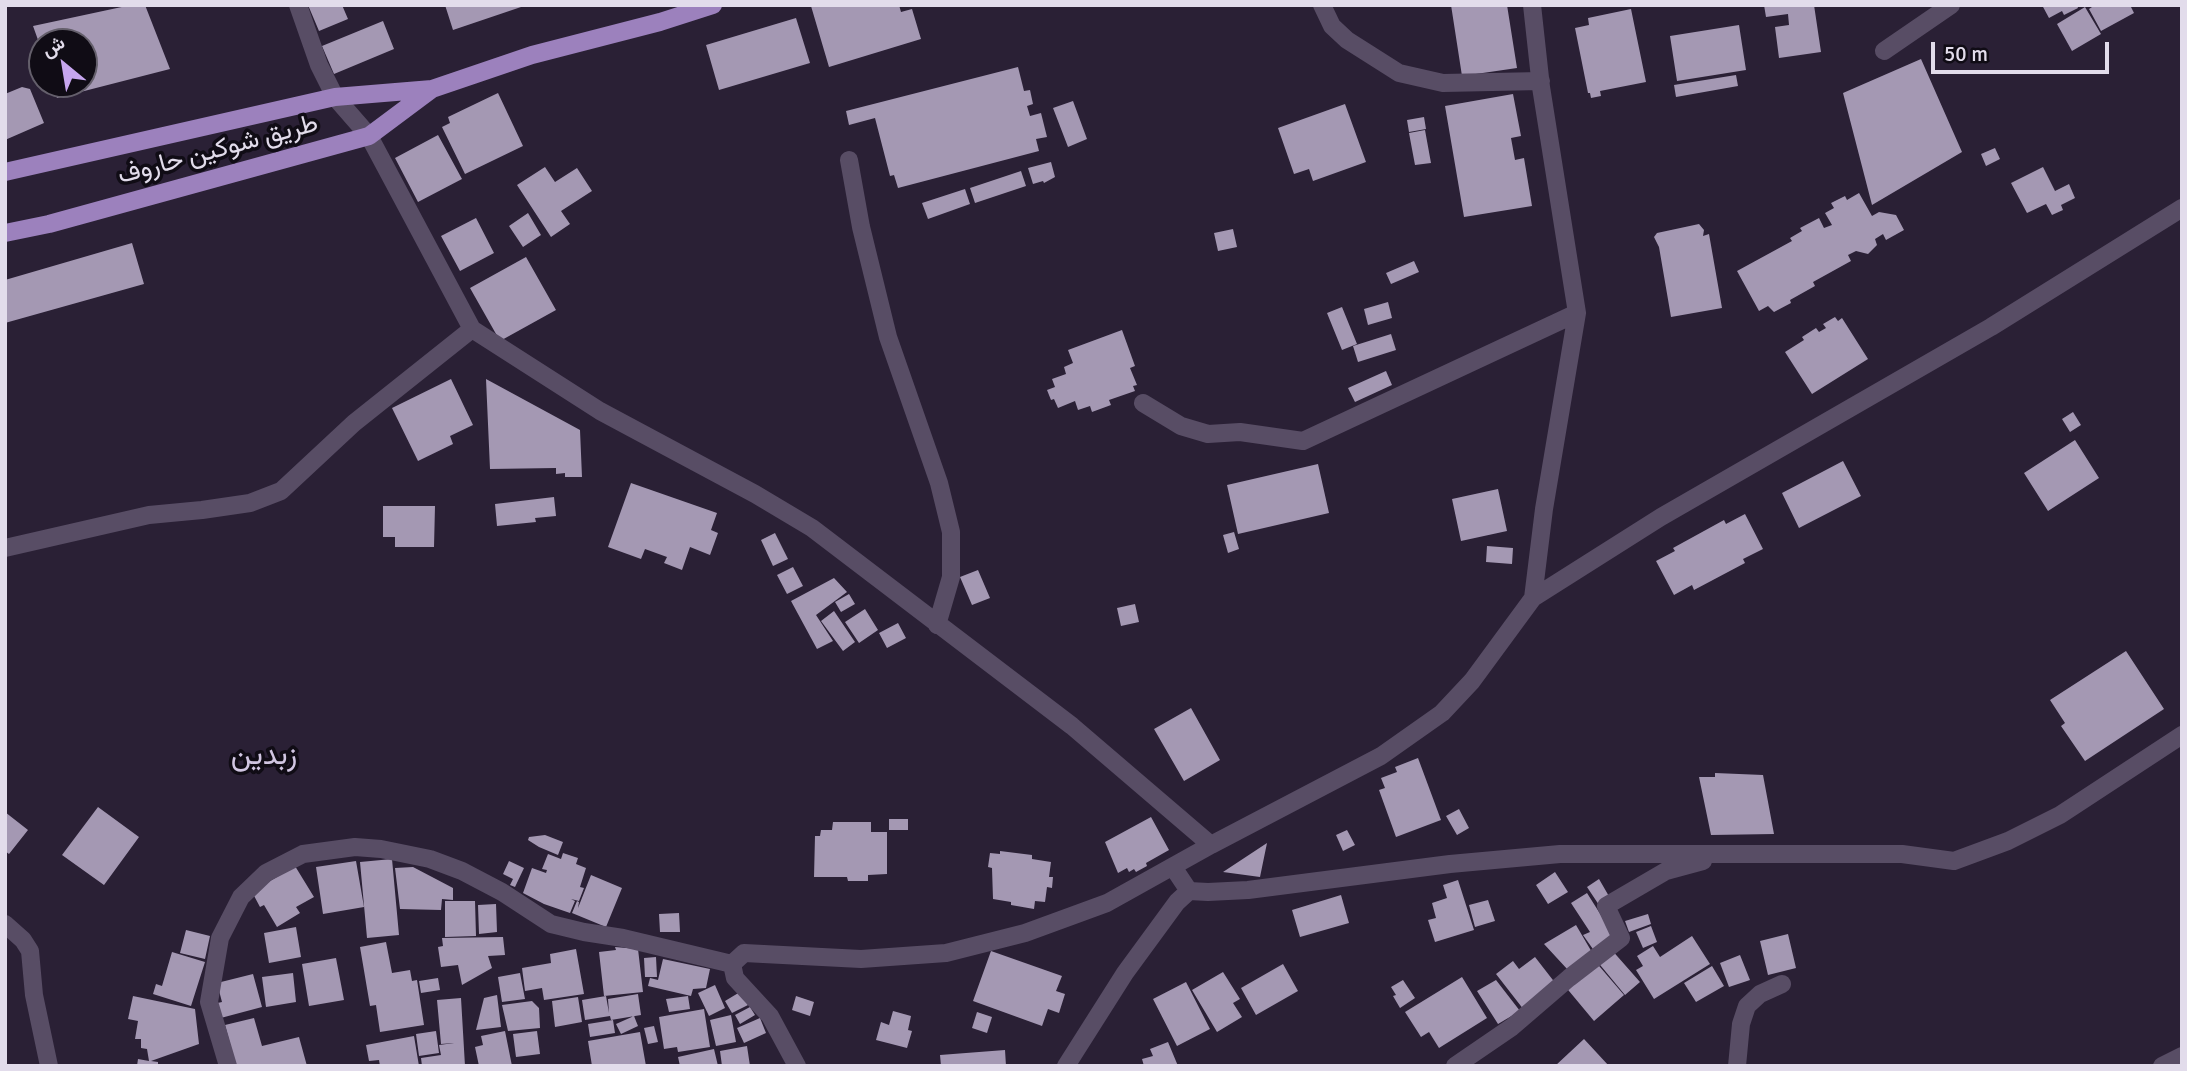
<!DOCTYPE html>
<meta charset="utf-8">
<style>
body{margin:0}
#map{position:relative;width:2187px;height:1071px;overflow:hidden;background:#2a2035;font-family:Signika,Vazirmatn,sans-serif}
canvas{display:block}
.frame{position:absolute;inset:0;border:7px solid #e2dceb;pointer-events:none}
.north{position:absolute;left:28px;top:28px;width:70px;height:70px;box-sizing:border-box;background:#100c15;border:2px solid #645f6b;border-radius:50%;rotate:330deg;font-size:19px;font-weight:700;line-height:28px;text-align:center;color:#e2dceb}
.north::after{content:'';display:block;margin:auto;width:24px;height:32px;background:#c7a6ef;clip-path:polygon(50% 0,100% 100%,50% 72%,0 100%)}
.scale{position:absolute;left:1931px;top:42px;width:178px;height:32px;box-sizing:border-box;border:4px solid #e2dceb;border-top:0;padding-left:9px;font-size:21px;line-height:24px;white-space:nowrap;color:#e2dceb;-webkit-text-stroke:5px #100c15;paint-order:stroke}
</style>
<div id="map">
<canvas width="2187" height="1071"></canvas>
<div class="frame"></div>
<div class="north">ش</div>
<div class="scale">50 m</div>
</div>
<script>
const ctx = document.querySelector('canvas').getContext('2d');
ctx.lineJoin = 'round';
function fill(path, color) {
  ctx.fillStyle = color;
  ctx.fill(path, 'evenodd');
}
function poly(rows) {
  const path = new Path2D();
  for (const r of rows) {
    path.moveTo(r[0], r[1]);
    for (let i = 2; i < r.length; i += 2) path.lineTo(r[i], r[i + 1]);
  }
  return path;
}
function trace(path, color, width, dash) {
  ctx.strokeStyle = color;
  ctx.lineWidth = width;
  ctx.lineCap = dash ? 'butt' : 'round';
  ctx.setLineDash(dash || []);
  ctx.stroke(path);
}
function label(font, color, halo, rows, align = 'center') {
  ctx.font = font + ' Signika,Vazirmatn,sans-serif';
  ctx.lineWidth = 7;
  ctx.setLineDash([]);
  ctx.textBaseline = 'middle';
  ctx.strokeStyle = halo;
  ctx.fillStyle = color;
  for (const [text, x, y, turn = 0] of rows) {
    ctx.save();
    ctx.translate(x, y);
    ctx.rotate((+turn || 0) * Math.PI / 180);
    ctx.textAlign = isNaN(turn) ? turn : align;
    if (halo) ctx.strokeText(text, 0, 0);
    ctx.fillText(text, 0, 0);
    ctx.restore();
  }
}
const building = poly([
 [131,5,145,5,170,69,57,98,52,84,84,84,84,42,42,42,42,51,33,26],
 [308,5,342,5,348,19,319,31],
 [445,5,524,5,524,6,453,30],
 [814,5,899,5,901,12,912,9,921,39,829,67,811,6],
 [1451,5,1507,5,1517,68,1462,76],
 [1764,5,1814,5,1821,52,1779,58,1775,27,1789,25,1788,14,1766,17],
 [2042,5,2077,5,2078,8,2064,15,2062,11,2049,18],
 [2095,5,2130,5,2134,13,2101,31,2089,9],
 [2085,7,2101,34,2072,51,2057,24],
 [1631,9,1646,82,1600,91,1601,96,1591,98,1590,93,1588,93,1575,28,1589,25,1588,18],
 [796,18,810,63,719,90,706,45],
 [383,21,394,49,334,74,322,46],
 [1739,25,1746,70,1677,81,1670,36],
 [1921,59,1962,152,1872,205,1843,93],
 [1018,67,1024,91,1030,90,1033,104,1027,106,1030,116,1041,113,1047,137,1036,139,1039,151,898,188,894,175,890,176,875,118,849,125,846,111],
 [1736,75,1738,86,1676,97,1674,85],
 [22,87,30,89,44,123,5,140,5,94],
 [498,93,523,146,465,174,442,127,450,123,448,117],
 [1513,94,1521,136,1511,138,1515,160,1524,158,1532,206,1464,217,1445,106],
 [1073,101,1087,139,1068,147,1053,108],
 [1345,104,1366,162,1313,181,1309,169,1294,174,1278,128],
 [1424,117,1426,129,1409,132,1407,120],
 [1425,130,1431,163,1415,165,1409,133],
 [438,135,462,179,418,202,395,158],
 [1995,148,2000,159,1986,166,1981,154],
 [1051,162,1055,177,1044,183,1043,181,1033,184,1028,168],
 [545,167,555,182,577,168,592,191,561,211,570,224,551,237,517,185],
 [2043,167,2055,191,2069,184,2075,198,2061,205,2063,210,2052,215,2046,204,2027,213,2011,183],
 [1021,171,1026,186,975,203,970,188],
 [965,189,970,204,928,219,922,203],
 [1859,193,1872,216,1879,212,1896,215,1904,230,1886,240,1883,234,1875,239,1877,245,1868,254,1856,251,1848,255,1851,261,1813,282,1815,286,1790,300,1791,303,1774,312,1768,306,1759,311,1737,271,1792,241,1790,238,1802,231,1800,228,1819,218,1824,228,1832,225,1825,213,1834,208,1831,203,1845,196,1847,200],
 [528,213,541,235,523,247,509,226],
 [476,218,494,253,460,271,441,236],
 [1699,224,1704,230,1703,236,1709,234,1722,308,1671,317,1659,247,1654,237,1657,233],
 [1233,229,1237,247,1218,251,1214,233],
 [132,243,144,284,5,323,5,280],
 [526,257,556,310,500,341,470,288],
 [1414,261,1419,272,1391,284,1386,273],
 [1388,302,1392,318,1368,325,1364,309],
 [1342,307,1357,344,1342,350,1327,313],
 [1835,317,1838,321,1842,318,1868,359,1812,394,1785,352,1804,340,1802,337,1816,328,1819,332,1826,328,1823,324],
 [1122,330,1135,366,1130,368,1137,385,1133,386,1135,391,1109,400,1111,405,1092,412,1090,406,1078,410,1075,401,1058,408,1054,399,1051,400,1047,390,1055,387,1052,379,1066,374,1064,367,1073,363,1068,350],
 [1391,334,1396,350,1358,362,1353,346],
 [1386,371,1392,385,1355,402,1348,388],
 [451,379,473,425,450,436,453,444,418,461,392,408],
 [486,379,580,430,582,477,565,477,565,473,556,474,556,468,490,469],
 [2073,412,2081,425,2070,432,2062,419],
 [2075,440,2099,478,2048,511,2024,473],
 [1843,461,1861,496,1799,528,1782,493],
 [1318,464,1329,513,1238,534,1227,485],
 [631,483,717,513,711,530,718,533,710,555,690,547,682,570,664,563,667,557,645,549,641,559,608,547],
 [1498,489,1507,531,1461,541,1452,499],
 [554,497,556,516,535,518,536,522,497,526,495,504],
 [383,506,435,506,434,547,395,547,395,537,383,537],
 [1745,514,1763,549,1743,559,1745,563,1694,590,1692,585,1674,595,1656,561,1675,551,1673,548,1724,520,1726,524],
 [1234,532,1239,549,1228,553,1223,535],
 [775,533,788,559,773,566,761,540],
 [1487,546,1513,548,1512,564,1486,562],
 [793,567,803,586,787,594,777,575],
 [978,570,990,598,972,605,960,577],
 [834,578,847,592,816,615,833,641,817,649,791,601],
 [849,594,855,604,841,612,835,602],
 [1135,604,1139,622,1121,626,1117,608],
 [865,609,878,630,859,643,845,622],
 [834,611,855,642,843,651,821,621],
 [898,623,906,638,887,648,879,633],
 [2126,651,2164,709,2085,761,2061,726,2065,723,2050,700],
 [1191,708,1220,760,1184,781,1154,729],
 [1418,758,1441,820,1396,837,1379,790,1385,788,1381,778,1397,772,1395,767],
 [1715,773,1763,775,1774,834,1711,835,1699,777,1715,777],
 [98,807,139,837,104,885,62,855],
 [1459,809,1469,828,1457,835,1446,816],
 [5,812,28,830,9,854,5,851],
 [1151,817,1169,850,1146,863,1147,866,1136,872,1134,869,1129,872,1127,868,1118,873,1105,842],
 [889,819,908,819,908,830,889,830],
 [833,822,871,822,871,832,887,832,887,874,868,875,868,881,848,881,847,877,814,877,815,836,820,836,821,830,832,830],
 [1347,830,1355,845,1343,851,1336,835],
 [545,835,563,842,558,855,539,847,528,840,529,837],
 [1267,843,1260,877,1223,872],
 [1000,851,1032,855,1032,859,1051,862,1049,877,1053,877,1052,888,1047,887,1045,902,1035,901,1034,909,1011,905,1011,902,993,899,992,868,988,867,990,853,1000,854],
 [563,853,578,858,576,864,586,868,580,887,584,888,579,901,571,899,575,901,570,913,544,904,523,893,532,868,546,873,547,870,542,869,548,854,561,859],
 [392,859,399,935,367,938,360,862],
 [356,861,364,907,323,914,316,867],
 [509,861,524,868,515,887,510,885,513,879,503,874],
 [295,866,314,897,296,907,300,913,277,927,264,905,260,907,252,892],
 [413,867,453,888,453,900,442,899,441,910,400,909,395,868],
 [1555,872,1568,892,1548,904,1536,885],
 [591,875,622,888,606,927,572,913,577,901,579,902,578,908],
 [1599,879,1610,898,1599,905,1587,887],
 [1458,880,1474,930,1435,942,1428,920,1436,918,1432,903,1447,898,1443,885],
 [1587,893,1616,939,1595,952,1583,935,1590,932,1571,903],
 [1341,895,1349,923,1300,937,1292,910],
 [1488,900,1495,921,1475,927,1469,905],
 [445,901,475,901,476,936,445,937],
 [496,904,497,932,479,934,478,905],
 [679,913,680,932,660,932,659,914],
 [1648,914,1651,924,1629,932,1625,921],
 [1576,925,1593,954,1568,970,1544,944],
 [1651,926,1657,942,1643,948,1636,932],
 [296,927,301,957,269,963,264,933],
 [186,930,210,936,205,959,180,953],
 [1788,934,1796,968,1768,975,1760,941],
 [1692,936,1710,964,1654,999,1636,970,1643,966,1637,956,1653,946,1660,957],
 [503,937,505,955,488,956,492,968,462,985,458,965,441,967,438,947,443,946,442,938],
 [386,942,392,973,410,970,412,981,417,980,424,1025,380,1032,376,1005,370,1006,360,947],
 [615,947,638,949,643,992,604,996,599,952,616,950],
 [1610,948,1640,982,1625,995,1596,960],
 [576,949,584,994,544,1000,542,988,525,991,522,968,551,963,550,954],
 [991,951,1062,976,1056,991,1065,994,1059,1013,1048,1009,1042,1026,973,1001],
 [172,952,205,962,191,1006,153,994,156,984,162,986],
 [1740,955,1750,980,1729,987,1720,963],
 [656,957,657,977,645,977,644,958],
 [1535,957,1556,984,1524,1010,1496,974,1513,961,1519,969],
 [336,958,344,1000,309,1006,302,964],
 [663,959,710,969,706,988,693,989,691,996,648,986,650,978,658,980],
 [1594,960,1624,995,1594,1021,1564,985],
 [1283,964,1298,991,1256,1015,1241,988],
 [1712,966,1724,986,1696,1002,1684,983],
 [1223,972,1240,999,1233,1003,1242,1017,1217,1032,1192,990],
 [293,973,296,1002,266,1007,262,977],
 [520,973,525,999,502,1002,498,977],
 [253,974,262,1007,217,1019,213,1004,222,1002,217,983],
 [1462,977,1487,1018,1439,1048,1429,1032,1421,1037,1405,1012],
 [438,978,440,990,421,993,419,981],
 [1403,980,1415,998,1400,1008,1393,996,1396,995,1391,987],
 [1496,980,1520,1011,1498,1024,1477,991],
 [1186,982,1210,1029,1177,1046,1153,999],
 [715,985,725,1008,709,1016,698,993],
 [740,992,748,1005,732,1013,725,1001],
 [638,994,641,1015,611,1020,610,1016,585,1020,582,1000,606,996,609,1013,608,999],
 [497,995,501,1027,476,1030,484,998],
 [133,996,195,1009,199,1044,151,1061,158,1062,158,1066,137,1066,138,1059,149,1061,147,1049,141,1048,141,1039,135,1039,138,1021,128,1019],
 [688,996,690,1009,669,1012,666,999],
 [796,996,814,1002,810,1016,792,1010],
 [578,997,582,1022,555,1027,552,1001],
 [461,998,465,1066,422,1066,421,1058,441,1055,439,1045,454,1043,441,1044,437,1000],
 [532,1001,539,1008,540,1028,508,1031,502,1005],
 [750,1007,755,1015,740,1024,735,1015],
 [704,1009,710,1047,678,1052,677,1047,664,1049,659,1017],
 [893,1011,911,1016,908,1030,912,1031,907,1048,876,1040,881,1022,889,1025],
 [977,1012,992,1017,987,1033,972,1028],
 [731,1015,736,1042,716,1046,710,1020],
 [634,1016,638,1026,621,1034,616,1024],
 [254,1018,262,1046,299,1037,307,1066,236,1066,225,1025],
 [760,1018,766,1033,744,1043,737,1028],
 [613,1020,615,1033,590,1037,588,1024],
 [654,1026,658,1042,648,1044,644,1028],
 [436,1031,439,1053,419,1056,416,1034],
 [505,1031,512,1066,479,1066,475,1047,483,1045,481,1036],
 [537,1031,540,1054,516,1057,513,1034],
 [640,1032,646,1066,592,1066,588,1041],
 [414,1036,419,1066,380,1066,379,1060,369,1061,366,1045],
 [1584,1039,1609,1066,1555,1066],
 [1168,1042,1178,1066,1144,1066,1142,1059,1153,1056,1150,1049],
 [747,1046,750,1066,722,1066,720,1051],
 [714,1049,718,1066,680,1066,678,1057],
 [1005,1050,1006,1066,941,1066,940,1055]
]);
const minor = poly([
 [298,5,319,65,335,97,369,136,472,329,600,411,755,494,812,528,1072,726,1211,845],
 [1322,5,1332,26,1347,40,1399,73,1443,83,1541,81],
 [1884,51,1951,5],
 [849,160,861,227,888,337,939,483,951,532,951,577,937,625],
 [1143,403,1181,426,1208,434,1240,432,1303,441,1577,313],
 [5,548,149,515,202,510,250,503,281,491,354,423,472,329],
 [1533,598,1661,517,1991,327,2182,208],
 [1189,891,1208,892,1248,890,1450,864,1560,854,1902,854,1954,861,2008,841,2060,815,2182,735],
 [5,924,23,940,30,951,34,995,49,1066],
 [228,1066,209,1002,220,938,241,897,266,873,303,854,355,847,381,849,430,859,462,871,502,892,551,924,584,932,623,938,732,964],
 [797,1066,770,1016,735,978,732,964,744,953,861,959,946,953,1025,933,1107,903,1211,845,1381,756,1442,713,1472,681,1533,598,1544,509,1577,313,1541,87,1532,5],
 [1066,1066,1125,973,1177,902,1189,891,1173,867],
 [1455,1066,1512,1027,1569,978,1621,938,1606,906,1666,871,1703,861],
 [1737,1066,1741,1024,1747,1006,1760,994,1782,984],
 [2162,1066,2182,1056]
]);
const primary = poly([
 [5,172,335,97,432,89,532,55,660,22,713,5],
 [5,233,49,224,369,136,432,89]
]);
const streetNames = [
 ["طريق شوكين حاروف",218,150,-15]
];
const quarterNames = [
 ["زبدين",264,756]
];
fill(building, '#a498b3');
trace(minor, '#584d65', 18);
trace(primary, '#9c81bd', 18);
label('26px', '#e2dceb', '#100c15', streetNames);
label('30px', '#d1c6e2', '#100c15', quarterNames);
</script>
